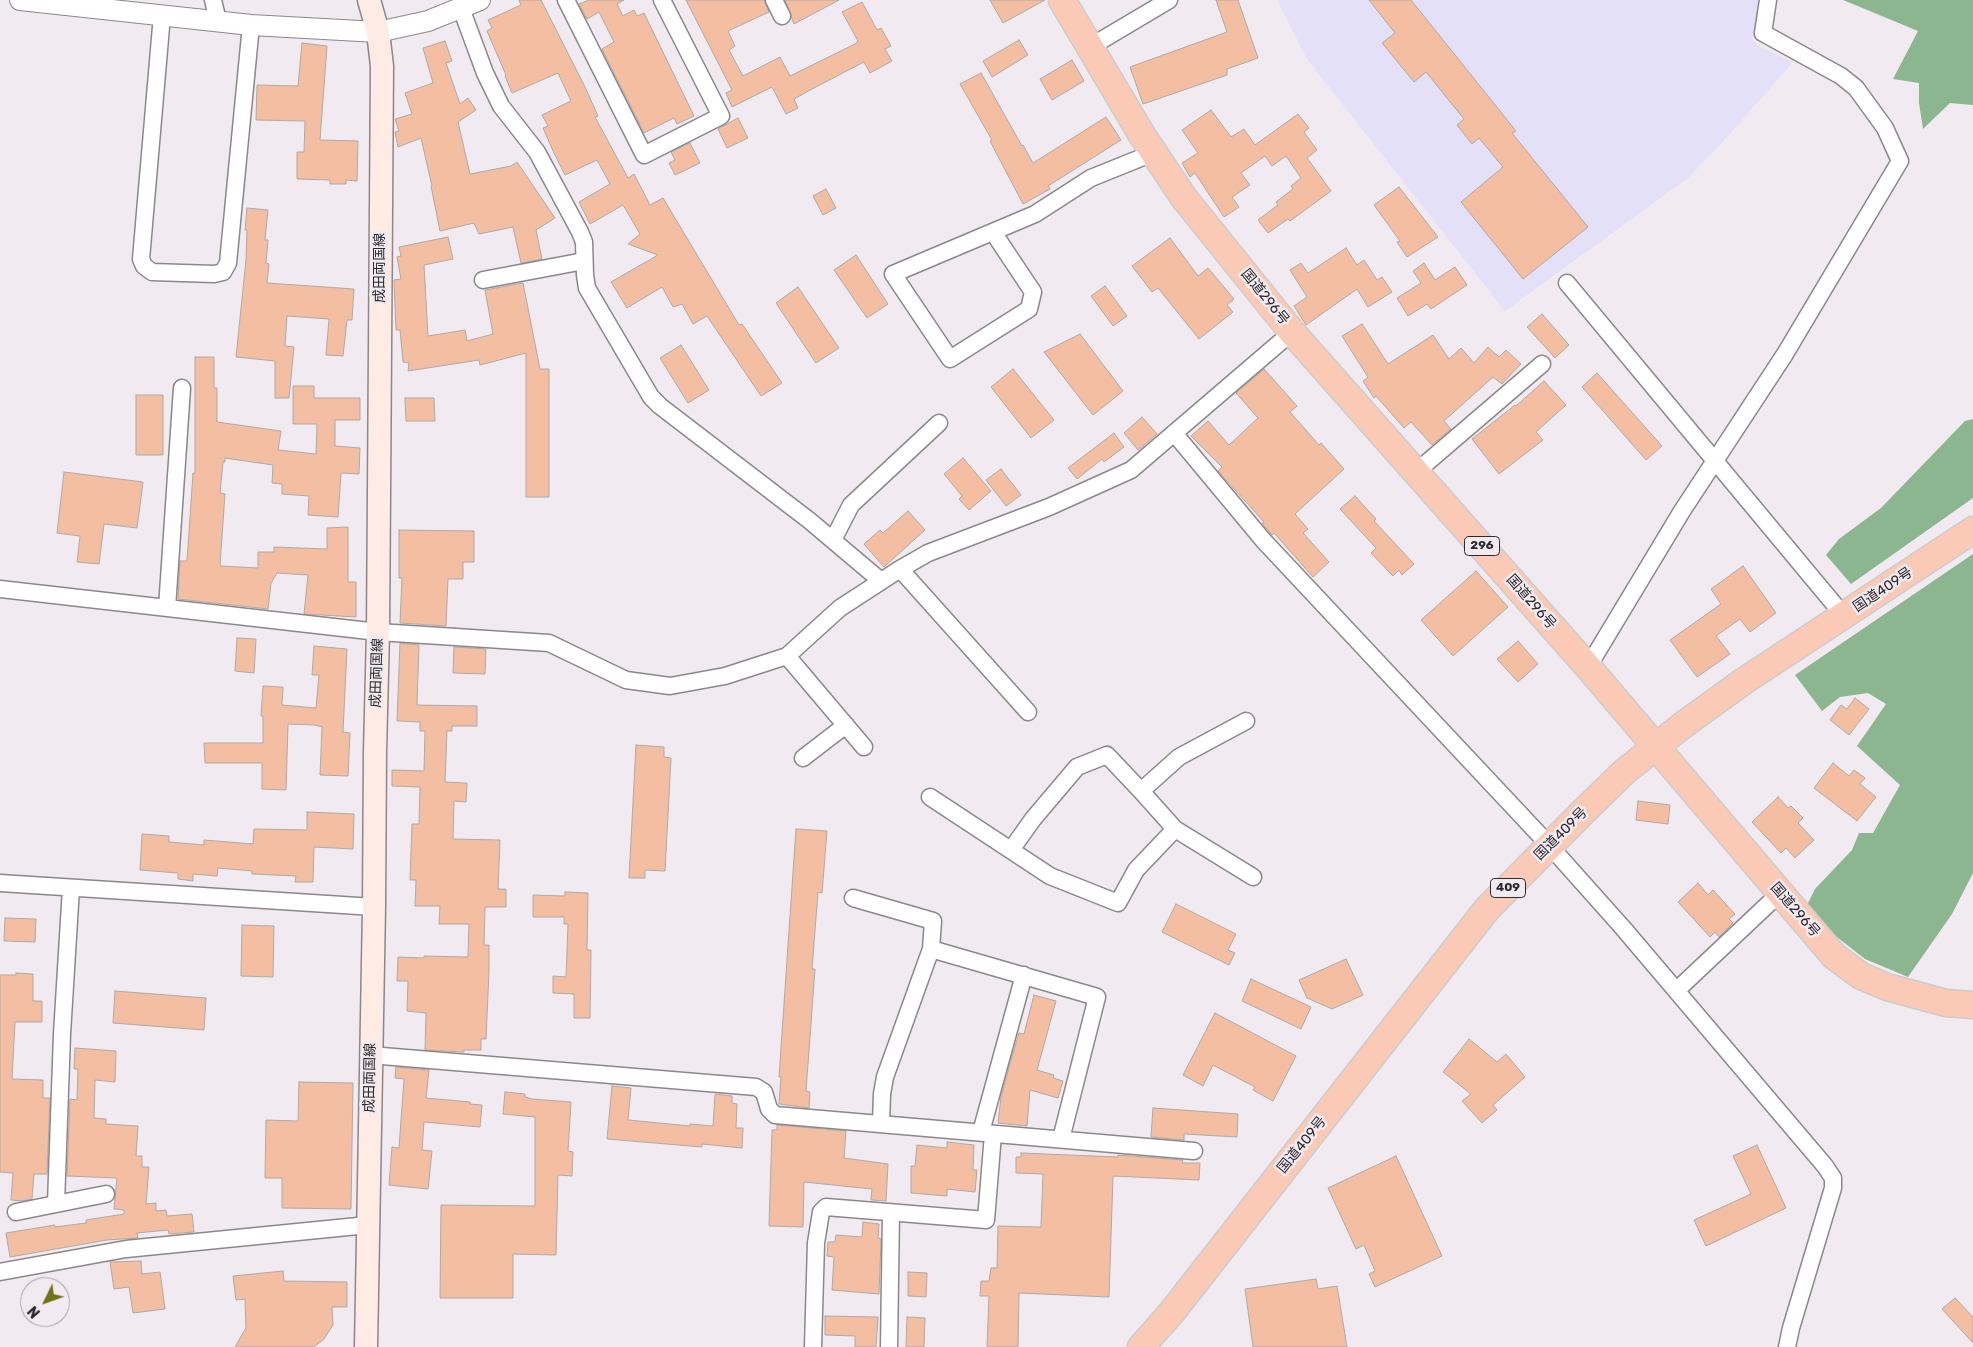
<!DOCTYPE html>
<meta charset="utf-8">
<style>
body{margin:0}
#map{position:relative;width:1973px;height:1347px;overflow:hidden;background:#f1ebf1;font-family:Rubik,sans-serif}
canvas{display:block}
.north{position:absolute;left:20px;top:1277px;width:50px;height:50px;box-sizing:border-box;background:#f1ebf1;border:1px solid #a29da2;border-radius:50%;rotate:228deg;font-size:14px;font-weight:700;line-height:20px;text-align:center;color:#2b292b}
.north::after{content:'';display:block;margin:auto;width:18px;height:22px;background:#6f7217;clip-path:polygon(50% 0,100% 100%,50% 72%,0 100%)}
</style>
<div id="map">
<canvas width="1973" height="1347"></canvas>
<div class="north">N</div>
</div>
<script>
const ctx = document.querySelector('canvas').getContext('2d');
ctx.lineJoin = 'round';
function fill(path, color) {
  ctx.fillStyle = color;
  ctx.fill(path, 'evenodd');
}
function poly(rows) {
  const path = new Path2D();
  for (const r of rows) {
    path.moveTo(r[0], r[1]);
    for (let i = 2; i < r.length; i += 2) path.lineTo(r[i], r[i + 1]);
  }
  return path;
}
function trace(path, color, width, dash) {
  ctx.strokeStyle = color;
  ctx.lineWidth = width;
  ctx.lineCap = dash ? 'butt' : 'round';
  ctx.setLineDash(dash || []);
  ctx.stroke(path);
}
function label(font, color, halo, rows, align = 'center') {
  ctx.font = font + ' Rubik,"Noto Sans JP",sans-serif';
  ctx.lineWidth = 5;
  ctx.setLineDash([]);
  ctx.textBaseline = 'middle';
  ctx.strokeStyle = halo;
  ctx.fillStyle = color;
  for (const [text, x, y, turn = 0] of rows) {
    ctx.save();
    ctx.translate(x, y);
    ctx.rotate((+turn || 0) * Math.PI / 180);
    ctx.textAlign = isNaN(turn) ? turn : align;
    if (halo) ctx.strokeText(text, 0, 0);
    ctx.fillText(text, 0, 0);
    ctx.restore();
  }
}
const education = poly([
 [1277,0,1761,0,1752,39,1758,46,1793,62,1721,144,1688,178,1505,311,1307,59]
]);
const forest = poly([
 [1843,0,1973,0,1973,105,1950,103,1923,129,1919,103,1919,83,1893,79,1918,31],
 [1973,419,1973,498,1851,584,1826,555,1839,539,1881,508,1965,421],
 [1973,554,1973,873,1952,914,1908,977,1865,959,1833,934,1807,905,1815,889,1852,850,1859,833,1873,833,1900,785,1857,746,1886,704,1868,693,1840,697,1822,711,1795,675]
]);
const building = poly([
 [519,0,541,0,585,87,598,116,595,117,628,178,634,174,650,205,663,198,739,325,742,324,782,383,761,396,707,316,693,324,682,304,673,307,662,287,627,308,611,282,658,255,628,244,640,234,623,205,590,224,579,202,610,184,597,160,565,175,554,153,543,128,548,126,542,115,571,101,558,73,512,93,505,76,506,75,487,31,492,28,488,20,521,5,519,0],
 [589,0,624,0,617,4,623,16,634,10,637,16,644,13,694,116,677,124,674,118,644,133,602,49,614,42,599,12,587,19,579,4,589,0],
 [686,0,764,0,769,12,728,31,735,46,729,50,743,76,780,57,790,76,855,44,858,41,842,12,862,2,877,30,881,28,891,46,885,49,892,61,870,73,864,62,812,89,794,99,798,108,786,114,772,87,732,107,726,93,732,90,686,0],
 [785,0,839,0,794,24,785,0],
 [990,0,1045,0,1003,23,990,0],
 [1216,0,1238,0,1258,58,1227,69,1227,75,1143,104,1130,67,1227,32,1216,0],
 [1369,0,1411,0,1516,131,1512,133,1588,227,1523,279,1461,202,1503,167,1479,138,1472,144,1457,125,1464,119,1426,72,1414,82,1382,43,1395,33,1369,0],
 [1019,40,1028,55,992,77,983,61,1019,40],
 [445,41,452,61,446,63,460,104,468,98,476,110,458,122,470,174,511,166,517,162,555,218,536,230,542,259,521,263,513,227,479,234,474,223,440,231,431,186,432,186,421,138,398,147,395,132,399,131,395,119,412,114,405,93,433,83,423,48,445,41],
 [302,43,327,46,320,140,358,141,357,181,346,180,346,184,330,184,330,180,297,179,297,152,304,152,305,121,256,120,257,85,298,86,302,43],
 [1072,60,1084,81,1052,100,1040,79,1072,60],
 [981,73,1022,146,1023,145,1033,163,1106,117,1121,140,1048,186,1050,189,1023,204,990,141,992,140,960,84,981,73],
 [1211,110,1231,137,1244,129,1255,145,1298,114,1309,128,1304,132,1317,150,1307,158,1331,191,1290,221,1288,219,1268,233,1258,220,1278,205,1276,202,1293,189,1291,186,1301,178,1286,156,1272,166,1265,156,1241,173,1250,185,1232,197,1239,207,1224,217,1195,173,1190,177,1182,163,1198,153,1182,130,1211,110],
 [738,118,748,138,727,148,718,129,738,118],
 [690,143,700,163,675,175,669,163,675,160,671,152,690,143],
 [1399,187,1438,237,1407,257,1397,242,1400,241,1374,205,1399,187],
 [826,189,836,208,823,215,813,196,826,189],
 [247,208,268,210,265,240,268,240,266,263,269,264,267,283,354,289,352,320,347,320,343,356,326,355,329,319,287,316,285,346,294,347,289,398,275,398,275,361,236,357,246,260,247,230,245,230,247,208],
 [448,237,453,259,424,265,428,336,465,330,467,341,493,334,485,290,523,283,540,369,549,369,549,497,526,497,526,353,480,365,479,360,408,371,409,363,403,362,400,330,396,330,394,280,401,279,397,257,401,256,399,247,448,237],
 [1170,238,1198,276,1208,268,1234,299,1227,305,1233,312,1199,339,1158,288,1152,292,1132,266,1170,238],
 [1346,248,1357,265,1364,260,1377,280,1382,277,1392,292,1368,307,1357,289,1306,325,1294,306,1307,297,1290,270,1301,263,1308,273,1346,248],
 [856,255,888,304,867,318,834,270,856,255],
 [1424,263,1435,280,1455,267,1467,285,1431,309,1427,304,1408,316,1397,298,1421,283,1413,271,1424,263],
 [1105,286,1127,316,1113,326,1091,296,1105,286],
 [798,287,839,348,816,363,776,303,798,287],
 [1542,314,1569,345,1555,358,1527,327,1542,314],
 [1362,324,1388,364,1433,335,1449,359,1461,348,1474,363,1488,347,1499,357,1506,350,1521,364,1502,384,1493,377,1444,421,1451,429,1432,445,1411,422,1404,428,1376,396,1374,398,1363,381,1368,377,1342,336,1362,324],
 [1080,334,1123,391,1093,415,1044,352,1080,334],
 [681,345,709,390,688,403,660,358,681,345],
 [195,357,214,357,214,388,217,388,217,422,281,431,278,450,316,454,317,424,293,424,293,386,314,386,314,398,360,398,360,420,335,420,335,446,360,448,359,474,341,473,338,517,308,515,309,496,282,494,282,484,272,483,273,465,225,458,225,462,223,462,220,493,225,494,220,565,221,566,258,568,258,552,274,552,274,547,327,549,327,528,348,527,348,582,356,582,356,617,304,614,308,575,277,573,271,583,268,609,178,599,180,561,187,561,193,473,195,473,195,357],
 [1013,369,1054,420,1031,438,991,387,1013,369],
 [1264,369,1297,406,1290,412,1319,445,1321,443,1344,469,1295,514,1308,529,1303,533,1329,562,1313,577,1274,533,1272,535,1270,533,1262,523,1264,522,1218,471,1222,467,1191,436,1208,421,1229,445,1258,418,1236,393,1264,369],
 [1597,373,1662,446,1646,460,1582,387,1597,373],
 [1544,381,1566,405,1536,432,1543,440,1499,474,1472,439,1515,405,1516,406,1544,381],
 [136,395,163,395,163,455,136,455,136,395],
 [405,398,434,398,435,421,406,421,405,398],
 [1142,417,1157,434,1138,450,1124,433,1142,417],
 [1114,433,1124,447,1104,462,1102,459,1077,479,1068,468,1114,433],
 [963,458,991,491,969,510,959,499,962,496,944,474,963,458],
 [1001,469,1021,495,1006,506,986,480,1001,469],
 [64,472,143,482,137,528,104,524,99,564,77,562,80,536,57,533,64,472],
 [1355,496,1376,519,1374,521,1414,564,1402,575,1399,570,1393,576,1371,553,1376,548,1340,509,1355,496],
 [908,511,925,530,884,567,864,544,880,530,883,533,908,511],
 [399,530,474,531,474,562,463,562,463,579,448,579,446,626,400,623,402,578,399,578,399,530],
 [1743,566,1776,613,1750,632,1740,619,1716,636,1730,654,1697,677,1670,640,1721,604,1711,589,1743,566],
 [1476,571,1508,607,1453,656,1421,620,1476,571],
 [237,638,256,639,254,673,235,671,237,638],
 [1518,641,1538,664,1518,682,1497,659,1518,641],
 [400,643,419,645,417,705,477,706,477,726,452,726,452,731,447,731,445,782,467,783,466,802,454,801,453,839,500,840,498,889,506,889,506,907,485,907,484,945,489,945,489,971,486,1039,481,1039,481,1050,464,1050,464,1052,425,1050,426,1013,407,1011,408,981,397,981,398,957,424,958,424,956,468,957,469,924,439,924,440,906,415,906,416,880,410,880,412,824,419,824,420,787,392,786,392,770,424,771,425,731,420,731,420,722,397,721,400,643],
 [314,646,347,649,343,732,350,733,348,776,320,775,322,727,315,725,288,724,286,790,262,789,262,763,205,763,204,743,263,743,263,716,261,716,263,686,283,687,282,705,316,708,319,675,312,675,314,646],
 [454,647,486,649,485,674,453,673,454,647],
 [1855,698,1869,709,1849,735,1830,720,1841,705,1847,709,1855,698],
 [636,745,664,747,664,757,671,758,665,871,645,870,645,878,629,878,636,745],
 [1833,763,1849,776,1854,770,1865,778,1860,784,1876,797,1857,821,1814,788,1833,763],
 [1778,797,1788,808,1791,806,1803,818,1798,823,1814,840,1795,858,1786,848,1781,853,1752,822,1778,797],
 [1638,801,1670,805,1668,824,1636,820,1638,801],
 [307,812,354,814,353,849,314,847,313,882,295,882,296,876,252,874,252,871,218,868,217,876,193,874,193,881,178,879,178,873,140,870,142,834,169,836,169,842,204,845,204,840,253,844,254,829,307,830,307,812],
 [796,829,827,831,822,893,818,892,812,969,815,969,806,1091,810,1092,809,1108,779,1104,781,1077,779,1077,796,829],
 [1698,883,1708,895,1713,890,1735,914,1729,919,1733,923,1719,937,1715,932,1710,937,1678,902,1698,883],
 [565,892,588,893,587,950,591,950,590,1018,574,1018,574,994,553,993,553,976,566,977,568,924,564,924,564,917,533,917,533,895,565,896,565,892],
 [1176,904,1236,934,1228,950,1235,953,1229,965,1162,932,1176,904],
 [5,918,36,919,35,942,4,941,5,918],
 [242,925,274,926,273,977,241,976,242,925],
 [1346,959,1363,995,1332,1009,1307,998,1299,980,1346,959],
 [16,973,33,974,33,1001,42,1001,42,1022,15,1022,12,1079,43,1080,43,1098,50,1098,47,1174,34,1174,32,1199,22,1201,11,1200,13,1173,0,1172,0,975,16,975,16,973],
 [1251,979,1311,1007,1301,1029,1242,1001,1251,979],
 [115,991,206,998,204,1030,113,1023,115,991],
 [1034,995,1056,1001,1037,1070,1054,1075,1053,1078,1063,1081,1058,1098,1030,1090,1027,1126,998,1123,1001,1097,1010,1064,1019,1033,1024,1034,1034,995],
 [1215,1013,1296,1056,1273,1101,1253,1090,1255,1087,1213,1065,1203,1086,1183,1075,1215,1013],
 [1469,1039,1497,1062,1506,1054,1525,1077,1493,1105,1497,1110,1482,1123,1462,1101,1471,1094,1443,1072,1469,1039],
 [75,1048,116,1051,115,1082,95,1080,94,1118,106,1119,106,1124,138,1126,136,1156,142,1156,142,1167,149,1167,146,1204,156,1203,156,1211,166,1210,167,1216,192,1214,194,1232,169,1234,168,1230,137,1233,138,1238,107,1240,10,1257,6,1233,55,1225,55,1227,86,1223,86,1220,124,1214,124,1210,114,1209,117,1178,67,1176,70,1099,77,1100,78,1069,74,1069,75,1048],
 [396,1067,429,1070,426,1098,470,1102,470,1104,482,1105,480,1127,424,1122,422,1150,432,1151,428,1189,389,1185,392,1147,399,1148,404,1079,395,1078,396,1067],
 [299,1082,353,1083,351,1209,282,1208,282,1178,265,1178,266,1120,298,1121,299,1082],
 [612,1086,631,1088,628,1120,690,1126,690,1124,713,1126,715,1094,732,1096,732,1103,737,1104,736,1128,743,1128,742,1148,702,1144,702,1147,607,1139,612,1086],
 [505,1092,525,1094,525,1097,532,1099,571,1102,568,1151,573,1152,572,1176,558,1175,556,1255,513,1254,513,1298,440,1298,441,1205,535,1206,535,1117,503,1114,505,1092],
 [1153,1108,1238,1114,1237,1137,1184,1134,1184,1140,1151,1137,1153,1108],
 [777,1125,846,1131,844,1158,888,1164,886,1201,871,1200,872,1189,804,1182,803,1227,769,1226,772,1130,777,1130,777,1125],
 [947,1142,974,1145,973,1170,977,1170,975,1192,947,1189,947,1196,911,1193,911,1166,915,1166,917,1145,947,1148,947,1142],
 [1757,1145,1786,1208,1706,1246,1694,1220,1751,1194,1733,1156,1757,1145],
 [1021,1153,1118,1157,1118,1155,1183,1160,1182,1163,1200,1163,1199,1180,1113,1176,1109,1297,1019,1293,1018,1347,987,1347,989,1296,980,1296,981,1281,989,1281,991,1268,997,1268,998,1226,1041,1227,1043,1174,1016,1173,1016,1157,1021,1157,1021,1153],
 [1396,1156,1442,1256,1375,1287,1369,1274,1375,1271,1364,1245,1356,1249,1328,1188,1396,1156],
 [863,1222,879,1224,878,1238,881,1239,879,1294,832,1290,834,1257,827,1256,828,1242,835,1242,836,1235,862,1237,863,1222],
 [141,1261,142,1274,160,1272,165,1309,133,1313,129,1287,114,1289,110,1262,141,1261],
 [283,1271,284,1281,347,1282,347,1307,332,1307,333,1325,324,1339,314,1347,235,1347,246,1328,245,1299,236,1300,233,1276,283,1271],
 [908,1272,927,1273,926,1297,908,1296,908,1272],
 [1316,1279,1318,1289,1337,1286,1347,1347,1253,1347,1245,1289,1316,1279],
 [1955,1298,1973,1317,1973,1343,1942,1309,1955,1298],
 [825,1316,878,1317,876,1347,855,1347,855,1336,825,1335,825,1316],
 [907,1317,925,1318,924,1347,906,1347,907,1317]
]);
const minor = poly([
 [213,0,218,21],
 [566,0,644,155,721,116,662,0],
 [774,0,782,16],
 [461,8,485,73,501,106,537,152,580,232,584,242,585,275,587,288,651,397,660,406,810,521,881,581],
 [162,15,141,259,144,266,152,272,214,274,223,272,228,263,251,25],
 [1090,47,1169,0],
 [993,232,1033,292,1029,309,950,359,893,274,1035,214,1091,178,1153,153],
 [483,280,584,261],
 [1567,283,1844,616],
 [1174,433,1263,540,1549,845,1623,928,1825,1166,1833,1178,1833,1188,1791,1328,1787,1347],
 [1416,472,1542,364],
 [833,540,851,505,939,423],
 [900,569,1028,712],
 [0,589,378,632,549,643,626,680,670,686,725,676,787,656,840,608,900,569,928,553,1049,507,1131,470,1292,332],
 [167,608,182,388],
 [787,656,864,747],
 [1588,667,1682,511,1785,354,1900,161,1885,128,1856,88,1841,76,1763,33,1768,0],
 [803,758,846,725],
 [1141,791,1175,829,1253,877],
 [930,797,1050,876,1118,903,1136,870,1175,829],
 [1011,850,1033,819,1077,767,1107,755,1141,791,1179,757,1246,721],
 [0,883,374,907],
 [853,898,933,921,931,949,885,1077,882,1094,881,1124],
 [931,949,1097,997,1061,1139],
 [1677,990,1780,893],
 [370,1055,756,1087,764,1092,769,1109,775,1115,1194,1151],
 [981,1132,1024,975],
 [56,1204,62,1034,71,888],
 [16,1212,106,1194],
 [0,1272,126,1249,368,1225],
 [813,1347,816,1243,821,1212,826,1207,986,1220,993,1134],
 [889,1347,891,1212]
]);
const tertiary = poly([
 [20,0,251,25,378,32,428,21,480,0]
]);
const secondary = poly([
 [366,1347,374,907,375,752,378,632,382,66,378,32,369,0]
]);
const trunk = poly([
 [1062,0,1142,135,1184,198,1292,332,1588,667,1834,956,1861,976,1887,987,1946,1003,1973,1005],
 [1141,1347,1172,1312,1487,909,1581,814,1624,772,1683,725,1744,681,1973,530]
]);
const shields = [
 [1482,546,35],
 [1508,888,35]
];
const shieldNames = [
 ["296",1482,546],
 ["409",1508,888]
];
const streetNames = [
 ["成田両国線",380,268,-90],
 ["国道296号",1265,297,51],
 ["国道409号",1883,590,-34],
 ["国道296号",1531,602,49],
 ["成田両国線",377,673,-88],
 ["国道409号",1561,834,-45],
 ["国道296号",1795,910,49],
 ["成田両国線",370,1078,-89],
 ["国道409号",1302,1145,-51]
];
fill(education, '#e3e0f7');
fill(forest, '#8cb68f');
fill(building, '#f3bea2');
trace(building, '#afa9a6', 1);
trace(minor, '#8b878b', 19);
trace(tertiary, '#8b878b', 22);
trace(secondary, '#8b878b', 25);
trace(trunk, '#ccc', 29);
trace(minor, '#fff', 16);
trace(tertiary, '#fff', 20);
trace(secondary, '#feebe4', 22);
trace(trunk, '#fbcab6', 26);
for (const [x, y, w] of shields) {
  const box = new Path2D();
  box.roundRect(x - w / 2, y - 9.5, w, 19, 4);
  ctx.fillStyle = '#f1ebf1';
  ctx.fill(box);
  trace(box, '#2b292b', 1);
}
label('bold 12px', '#2b292b', null, shieldNames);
label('14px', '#2b292b', '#f1ebf1', streetNames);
</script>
